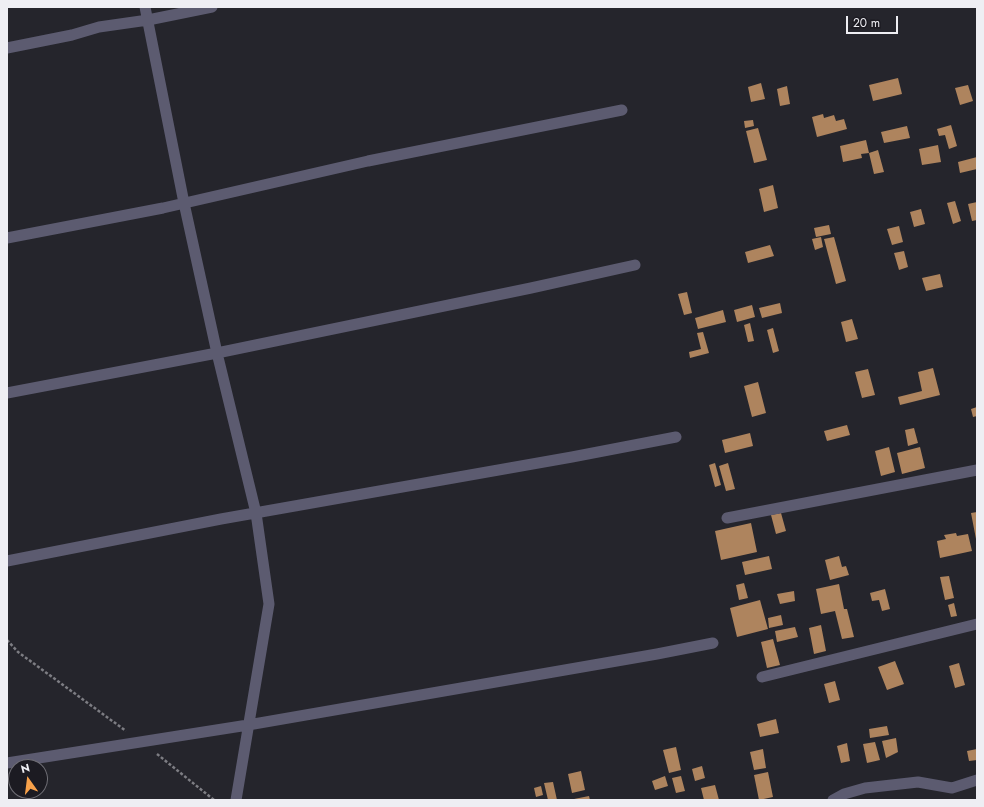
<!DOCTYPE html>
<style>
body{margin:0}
#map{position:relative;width:984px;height:807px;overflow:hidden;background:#25252c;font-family:Jost,sans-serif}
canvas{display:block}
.frame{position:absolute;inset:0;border:8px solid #eeeef3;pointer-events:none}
.north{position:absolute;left:8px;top:759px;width:40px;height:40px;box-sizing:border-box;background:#1c1b22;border:1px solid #706f76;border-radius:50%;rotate:346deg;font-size:11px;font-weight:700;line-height:16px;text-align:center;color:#eeeef3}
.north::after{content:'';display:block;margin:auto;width:14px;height:18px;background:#f8a14a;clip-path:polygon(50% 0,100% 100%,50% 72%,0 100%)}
.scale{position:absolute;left:846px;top:16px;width:52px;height:18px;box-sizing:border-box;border:2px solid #eeeef3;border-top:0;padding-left:5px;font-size:12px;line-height:14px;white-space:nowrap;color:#eeeef3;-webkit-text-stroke:3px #1c1b22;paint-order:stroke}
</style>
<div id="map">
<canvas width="984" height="807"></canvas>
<div class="frame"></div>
<div class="north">N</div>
<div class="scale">20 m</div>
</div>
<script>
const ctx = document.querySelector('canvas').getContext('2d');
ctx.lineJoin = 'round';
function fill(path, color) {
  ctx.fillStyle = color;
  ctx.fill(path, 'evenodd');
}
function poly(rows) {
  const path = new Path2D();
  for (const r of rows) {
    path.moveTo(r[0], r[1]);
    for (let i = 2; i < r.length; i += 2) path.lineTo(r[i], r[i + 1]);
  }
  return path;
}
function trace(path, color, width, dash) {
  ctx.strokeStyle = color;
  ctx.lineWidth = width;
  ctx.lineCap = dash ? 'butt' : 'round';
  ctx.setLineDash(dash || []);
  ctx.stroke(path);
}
const building = poly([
 [898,78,902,94,873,101,869,85],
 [761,83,765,99,751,102,748,87],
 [968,85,973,101,960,105,955,88],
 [787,86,790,104,780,106,777,89],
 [823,114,824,118,834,115,836,121,844,119,847,129,817,137,812,117],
 [753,120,754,126,745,128,744,121],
 [951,125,957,146,949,149,945,135,939,136,937,129],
 [907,126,910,138,884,143,881,132],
 [758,128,767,160,754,163,746,131],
 [866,140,869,153,861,154,862,158,843,162,840,146],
 [938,145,941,162,922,165,919,149],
 [878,150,884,172,874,174,869,153],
 [977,157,977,169,960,173,958,162],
 [773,185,778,208,764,212,759,189],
 [955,201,961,221,953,224,947,203],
 [977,202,977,220,972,221,968,204],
 [921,209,925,224,914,227,910,212],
 [829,225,831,234,816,237,814,228],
 [899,226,903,242,892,245,887,229],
 [821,237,823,247,815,250,812,239],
 [834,237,846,281,836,284,824,239],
 [770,245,774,256,748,263,745,252],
 [904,251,908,267,899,270,894,253],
 [940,274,943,287,926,291,922,278],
 [687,292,692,313,684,315,678,294],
 [780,303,782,313,762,318,759,308],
 [752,305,755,317,737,322,734,310],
 [723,310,726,322,698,329,695,318],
 [852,319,858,339,846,342,841,322],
 [750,323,754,341,748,342,744,325],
 [773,328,779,351,773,353,767,330],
 [703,332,709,353,690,358,689,352,701,349,697,333],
 [933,368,940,395,900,405,898,397,922,391,918,372],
 [868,369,875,395,862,398,855,372],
 [758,382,766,413,752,417,744,386],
 [977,407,977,416,973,417,971,409],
 [847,425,850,435,827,441,824,431],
 [914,428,918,443,908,446,905,430],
 [750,433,753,446,725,453,722,440],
 [889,447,895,472,881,476,875,451],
 [920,447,925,468,902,474,897,453],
 [715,463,721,485,715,487,709,465],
 [728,463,735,489,726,491,719,466],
 [977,512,977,539,976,539,971,513],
 [781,513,786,531,776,534,771,515],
 [751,523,757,552,721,560,715,531],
 [956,533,957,536,968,534,972,551,940,558,937,541,946,539,944,535],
 [769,556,772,569,745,575,742,562],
 [839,556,842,567,846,566,849,575,830,580,825,560],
 [949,576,954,598,945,600,940,577],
 [744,583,748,598,739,600,736,585],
 [839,584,844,609,847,609,854,637,842,639,835,611,821,614,816,589],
 [885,589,890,609,882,611,879,600,872,601,870,593],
 [794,591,795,601,780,604,777,594],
 [760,600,768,629,737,637,730,608],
 [954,603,957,616,951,617,948,605],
 [781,615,783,625,769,628,768,618],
 [821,625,826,651,814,654,809,628],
 [795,627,798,637,777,642,775,631],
 [773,639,780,665,767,668,761,642],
 [895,661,904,684,887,690,878,667],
 [959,663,965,685,955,688,949,666],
 [835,681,840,700,829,703,824,684],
 [776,719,779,733,760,737,757,724],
 [887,726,889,735,870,738,869,729],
 [896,738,898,752,886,758,882,741],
 [875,742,880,760,867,763,863,744],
 [847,743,850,761,841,763,837,746],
 [676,747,681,770,669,773,663,750],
 [763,749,766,768,754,770,750,752],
 [977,749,977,760,969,761,967,751],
 [702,766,705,778,695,781,692,769],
 [581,771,585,790,572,793,568,774],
 [768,772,773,797,759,800,754,775],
 [665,776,668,786,655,790,652,781],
 [681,776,685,791,676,793,672,778],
 [553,782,557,800,548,800,544,783],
 [715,785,719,800,704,800,701,788],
 [541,786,543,795,536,797,534,788],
 [589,796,590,800,574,800,574,799]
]);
const path = poly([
 [7,640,18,652,126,731],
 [157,754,214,800]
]);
const minor = poly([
 [145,7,184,203,217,353,256,513,269,604,236,800],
 [7,48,72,35,99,27,148,20,212,7],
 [7,238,163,208,368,161,622,110],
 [7,393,217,353,531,288,635,265],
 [727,518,977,470],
 [7,561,221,519,572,457,676,437],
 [762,677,977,624],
 [7,763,248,725,657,654,713,643],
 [833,800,844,794,865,788,918,782,952,788,977,780]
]);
fill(building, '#ae845e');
trace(path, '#7d7d83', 2.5, [3, 2]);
trace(minor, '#5c5b70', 11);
</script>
